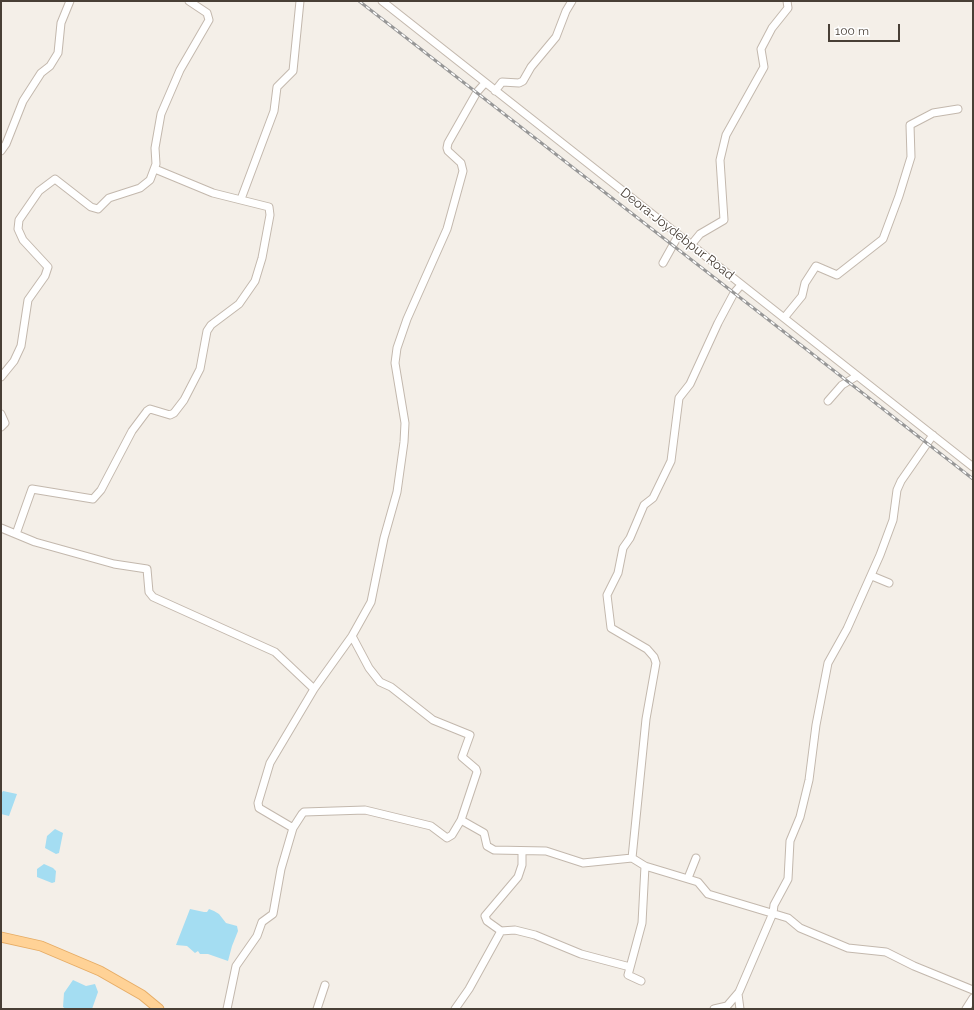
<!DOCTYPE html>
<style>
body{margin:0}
#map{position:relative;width:974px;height:1010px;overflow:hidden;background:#f4efe8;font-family:Raleway,sans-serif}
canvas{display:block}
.frame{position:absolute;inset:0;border:2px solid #483f36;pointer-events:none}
.scale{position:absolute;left:828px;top:24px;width:72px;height:18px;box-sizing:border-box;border:2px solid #483f36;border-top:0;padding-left:5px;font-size:12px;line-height:14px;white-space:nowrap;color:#483f36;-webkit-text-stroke:3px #fff;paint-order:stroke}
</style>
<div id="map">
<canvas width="974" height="1010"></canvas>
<div class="frame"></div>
<div class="scale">100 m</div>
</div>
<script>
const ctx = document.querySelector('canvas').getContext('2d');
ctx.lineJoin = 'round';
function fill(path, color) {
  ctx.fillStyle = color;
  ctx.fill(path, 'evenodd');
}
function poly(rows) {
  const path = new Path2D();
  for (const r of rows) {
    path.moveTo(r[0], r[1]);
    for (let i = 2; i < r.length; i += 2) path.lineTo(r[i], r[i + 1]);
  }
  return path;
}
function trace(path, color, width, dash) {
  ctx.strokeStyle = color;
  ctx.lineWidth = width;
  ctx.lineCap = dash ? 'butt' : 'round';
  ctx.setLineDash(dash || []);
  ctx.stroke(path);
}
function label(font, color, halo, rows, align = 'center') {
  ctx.font = font + ' Raleway,sans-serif';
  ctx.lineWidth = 3;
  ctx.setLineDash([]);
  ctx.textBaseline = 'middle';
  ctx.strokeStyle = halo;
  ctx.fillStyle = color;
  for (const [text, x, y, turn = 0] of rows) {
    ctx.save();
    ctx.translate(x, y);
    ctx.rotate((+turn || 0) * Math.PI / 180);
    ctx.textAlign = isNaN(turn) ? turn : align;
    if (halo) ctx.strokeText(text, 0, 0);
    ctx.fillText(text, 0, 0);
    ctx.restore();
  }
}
const water = poly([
 [3,791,17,794,9,816,1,814,1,794],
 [55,829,63,833,59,853,56,854,45,848,47,836],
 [44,864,53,868,56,871,55,882,52,883,37,877,37,869],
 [190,909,204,912,207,912,209,909,214,911,219,914,226,923,237,926,238,931,232,946,228,961,208,954,200,954,198,951,195,953,187,946,176,945],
 [73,980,86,986,95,984,98,992,92,1009,66,1009,63,1007,64,993]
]);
const minor = poly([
 [382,1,973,467],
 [495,91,502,82,519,83,523,81,531,67,556,37,566,11,572,1],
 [1,151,6,144,23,101,41,73,50,66,58,53,61,23,70,1],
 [241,199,274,111,277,87,293,71,300,1],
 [691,245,700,234,724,220,720,160,726,135,764,67,761,49,772,28,788,8,787,1],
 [663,263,678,236],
 [784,318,802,296,805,283,816,266,837,275,883,239,899,196,911,157,910,125,933,113,958,109],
 [1,377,14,361,21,346,28,300,45,276,48,267,23,240,18,229,19,220,39,191,55,179,91,207,98,209,109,198,140,188,150,180,156,164,155,148,161,114,180,70,209,20,207,13,189,1],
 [828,401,842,385,857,376],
 [1,414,5,423,1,427],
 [1,528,35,542,114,564,147,569,149,592,153,597,275,652,314,689],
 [16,534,32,489,93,499,101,490,132,431,147,411,150,409,170,415,174,413,184,400,200,369,207,331,211,325,239,304,255,281,262,258,270,215,269,207,213,193,155,169],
 [872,576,889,583],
 [461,820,484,833,487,846,494,850,546,851,583,863,632,858,645,866,698,882,708,894,788,918,800,928,848,948,886,952,914,966,973,990],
 [293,828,259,808,258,803,270,763,314,689,352,636,371,602,384,538,397,492,404,442,405,423,395,363,397,348,407,319,447,229,463,171,461,163,448,151,447,148,448,143,477,92,485,83],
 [522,851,522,865,518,877,485,916,487,921,501,931,515,930,535,935,581,954,630,967],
 [632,858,646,719,656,663,654,657,647,649,611,628,607,595,618,573,623,548,630,538,644,505,653,498,671,461,679,398,690,384,718,323,734,293,741,285],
 [688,878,696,858],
 [641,981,628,975,642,923,645,866],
 [738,994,740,1009],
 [227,1009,236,966,257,936,262,922,273,914,281,869,293,828,302,814,304,812,365,810,431,826,447,838,452,835,461,820,477,772,476,769,462,757,470,735,433,720,391,687,380,682,369,668,352,636],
 [317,1009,325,985],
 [455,1009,469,989,501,931],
 [714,1009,727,1006,739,992,773,913,774,905,788,879,790,841,800,817,809,780,816,725,828,663,847,629,880,555,893,520,897,490,901,481,933,435],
 [966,1009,973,998]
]);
const major = poly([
 [1,937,41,946,100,971,142,995,159,1009]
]);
const rail = poly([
 [359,1,973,479]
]);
const streetNames = [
 ["Deora-Joydebpur Road",677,234,38]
];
fill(water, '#a4ddf2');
trace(minor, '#c3b8ad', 9);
trace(major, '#e6ac65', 11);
trace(minor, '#fff', 7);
trace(major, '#ffd296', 9);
trace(rail, '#979797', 3);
trace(rail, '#fff', 1.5, [4.5]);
label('13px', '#483f36', '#fff', streetNames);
</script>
